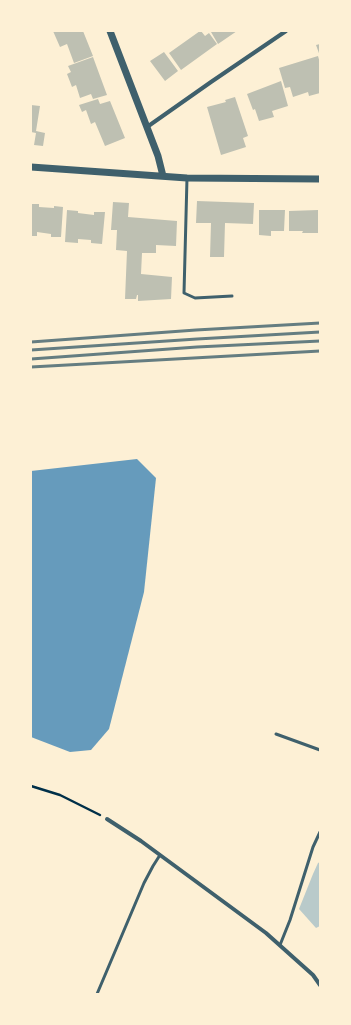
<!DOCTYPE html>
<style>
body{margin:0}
#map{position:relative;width:351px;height:1025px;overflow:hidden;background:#fdf0d5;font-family:Montserrat,sans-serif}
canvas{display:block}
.frame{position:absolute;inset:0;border:32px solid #fdf0d5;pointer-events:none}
</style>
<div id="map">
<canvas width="351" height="1025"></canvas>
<div class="frame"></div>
</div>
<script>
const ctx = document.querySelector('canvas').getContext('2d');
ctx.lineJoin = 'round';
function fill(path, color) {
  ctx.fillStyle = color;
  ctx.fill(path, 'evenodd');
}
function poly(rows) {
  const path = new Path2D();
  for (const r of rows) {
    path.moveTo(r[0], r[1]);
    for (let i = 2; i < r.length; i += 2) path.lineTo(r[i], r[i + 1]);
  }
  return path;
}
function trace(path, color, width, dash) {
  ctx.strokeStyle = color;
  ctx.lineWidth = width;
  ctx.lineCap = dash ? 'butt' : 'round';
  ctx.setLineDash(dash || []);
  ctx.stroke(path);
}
const green = poly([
 [320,862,320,926,316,928,299,909,313,874,318,863]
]);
const water = poly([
 [137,459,156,478,144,592,109,729,91,750,70,752,31,737,31,471]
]);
const building = poly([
 [53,31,83,31,93,56,74,63,67,44,60,47],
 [200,31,201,31,205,36,209,33,217,44,181,70,169,53],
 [212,31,237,31,218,44,211,32],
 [320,44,320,56,316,45],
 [164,52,178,71,165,81,150,61],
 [318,56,320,63,320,93,309,96,308,92,293,97,290,87,285,88,279,68],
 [93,57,107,95,93,99,91,94,80,98,76,85,72,87,67,74,71,72,68,66],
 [281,81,288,106,272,111,274,117,259,121,255,109,253,110,247,94],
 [235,97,248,136,243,138,246,147,221,155,207,107,226,102,225,100],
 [98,99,100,104,110,101,125,138,105,146,95,122,91,124,86,110,82,112,79,105],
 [31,105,40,106,36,131,45,133,43,146,34,145,36,133,31,132],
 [197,201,254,203,253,224,225,223,224,257,210,257,211,223,196,223],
 [113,202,129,203,128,217,177,221,176,246,156,245,156,253,142,253,141,274,172,277,171,299,138,301,138,295,137,295,136,299,125,299,127,251,116,250,117,230,111,230],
 [31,204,39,204,39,207,54,208,54,206,63,207,61,237,51,237,51,234,37,232,37,236,31,236],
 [67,210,78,211,78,213,94,215,94,212,105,212,102,244,91,243,91,240,78,239,78,243,65,242],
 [259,210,285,210,284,231,271,231,271,236,259,235],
 [318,210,318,233,302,233,303,231,289,231,289,211]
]);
const path = poly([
 [31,786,60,795,100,815]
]);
const service = poly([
 [187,178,184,293,195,298,232,296],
 [276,734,320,750],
 [280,945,290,920,313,847,320,832],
 [97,994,144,883,153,866,160,855]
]);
const minor = poly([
 [147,127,211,82,286,31],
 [107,819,141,841,266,933,313,975,320,985]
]);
const tertiary = poly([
 [110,31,158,156,163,176],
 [31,167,187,178,320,179]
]);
const rail = poly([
 [31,342,196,330,320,323],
 [31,350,197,339,320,332],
 [31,359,197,347,320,341],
 [31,367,320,351]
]);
fill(green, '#b9caca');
fill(water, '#669bbc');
fill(building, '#bec0b2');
trace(path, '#003049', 2.5);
trace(service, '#3f606c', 3);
trace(minor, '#3f606c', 4);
trace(tertiary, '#3f606c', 7);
trace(rail, '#657d81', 3);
</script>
